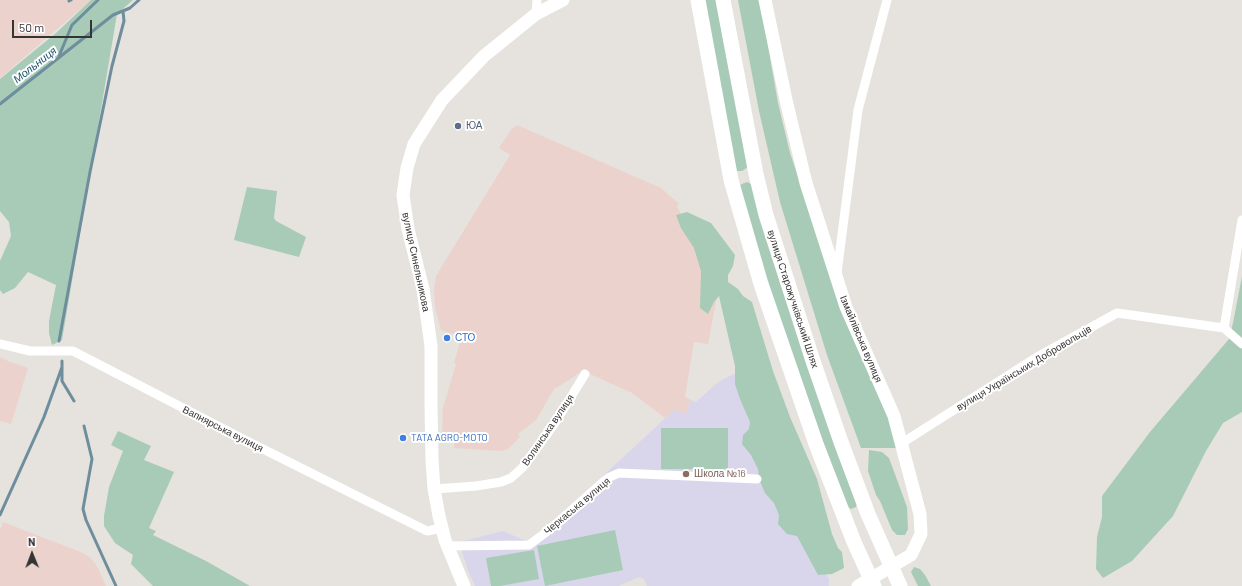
<!DOCTYPE html>
<meta charset="utf-8">
<style>
body{margin:0}
#map{position:relative;width:1242px;height:586px;overflow:hidden;background:#e6e2de;font-family:Barlow,sans-serif}
canvas{display:block}
.north{position:absolute;left:12px;top:534px;width:40px;height:40px;-webkit-text-stroke:3px #fff;paint-order:stroke;rotate:359deg;font-size:11px;font-weight:700;line-height:16px;text-align:center;color:#363433}
.north::after{content:'';display:block;margin:auto;width:14px;height:18px;background:#363433;clip-path:polygon(50% 0,100% 100%,50% 72%,0 100%)}
.scale{position:absolute;left:12px;top:20px;width:80px;height:18px;box-sizing:border-box;border:2px solid #363433;border-top:0;padding-left:5px;font-size:12px;line-height:14px;white-space:nowrap;color:#363433;-webkit-text-stroke:3px #fff;paint-order:stroke}
</style>
<div id="map">
<canvas width="1242" height="586"></canvas>
<div class="north">N</div>
<div class="scale">50 m</div>
</div>
<script>
const ctx = document.querySelector('canvas').getContext('2d');
ctx.lineJoin = 'round';
function fill(path, color) {
  ctx.fillStyle = color;
  ctx.fill(path, 'evenodd');
}
function poly(rows) {
  const path = new Path2D();
  for (const r of rows) {
    path.moveTo(r[0], r[1]);
    for (let i = 2; i < r.length; i += 2) path.lineTo(r[i], r[i + 1]);
  }
  return path;
}
function trace(path, color, width, dash) {
  ctx.strokeStyle = color;
  ctx.lineWidth = width;
  ctx.lineCap = dash ? 'butt' : 'round';
  ctx.setLineDash(dash || []);
  ctx.stroke(path);
}
function label(font, color, halo, rows, align = 'center') {
  ctx.font = font + ' Barlow,sans-serif';
  ctx.lineWidth = 4;
  ctx.setLineDash([]);
  ctx.textBaseline = 'middle';
  ctx.strokeStyle = halo;
  ctx.fillStyle = color;
  for (const [text, x, y, turn = 0] of rows) {
    ctx.save();
    ctx.translate(x, y);
    ctx.rotate((+turn || 0) * Math.PI / 180);
    ctx.textAlign = isNaN(turn) ? turn : align;
    if (halo) ctx.strokeText(text, 0, 0);
    ctx.fillText(text, 0, 0);
    ctx.restore();
  }
}
const industrial = poly([
 [0,0,91,0,0,78],
 [517,125,661,188,679,204,677,206,686,225,719,286,708,344,694,342,685,397,691,400,685,414,674,410,665,418,632,393,581,370,580,372,569,380,554,389,536,420,518,434,520,437,508,449,501,451,454,448,455,436,442,436,443,408,456,364,454,363,463,332,458,331,457,335,441,330,435,307,434,290,436,276,510,155,499,148,511,130],
 [0,357,8,361,28,368,11,424,1,421,0,423],
 [3,522,83,553,91,558,98,568,106,586,0,586,0,530]
]);
const education = poly([
 [736,373,772,488,829,579,829,586,647,586,644,579,639,577,618,586,475,586,468,571,459,542,503,531,528,542,561,515,674,410,685,414,691,400,696,402,718,382]
]);
const green = poly([
 [91,0,133,0,117,14,62,340,52,345,49,333,49,321,56,285,28,272,15,288,3,294,0,290,0,261,11,236,9,222,0,211,0,79,56,33],
 [704,0,718,0,748,167,742,171,736,171],
 [738,0,760,0,778,103,790,153,843,311,884,403,897,448,861,448,827,355,780,202,759,111],
 [747,182,751,184,858,502,856,507,851,509,846,506,766,282,739,186,742,184],
 [247,187,277,191,274,218,276,221,306,237,299,257,234,240],
 [687,212,711,223,735,255,733,266,728,275,728,282,738,289,743,296,752,302,773,371,790,417,817,479,832,534,838,548,842,552,844,568,832,574,818,575,797,536,787,534,778,524,779,515,774,503,765,493,759,479,758,469,751,455,742,444,743,435,749,429,750,422,740,399,735,384,735,366,719,296,714,302,708,314,700,308,701,271,694,248,681,228,676,215],
 [1242,276,1242,412,1223,423,1206,451,1173,516,1132,561,1103,578,1096,569,1097,537,1102,517,1102,496,1150,432,1229,339,1233,323],
 [661,428,728,428,728,469,661,469],
 [118,431,151,446,144,460,174,472,149,528,156,531,153,535,206,561,250,586,153,586,131,564,133,555,115,543,104,526,104,516,109,487,123,451,111,445],
 [869,450,882,452,889,458,907,507,908,529,905,535,897,535,892,530,880,501,876,495,868,471],
 [615,530,623,570,545,586,537,546],
 [534,550,539,579,500,586,491,586,486,558],
 [914,567,920,569,925,575,931,586,918,586,911,572]
]);
const stream = poly([
 [69,1,71,0],
 [59,56,72,25,98,0],
 [0,104,113,15,130,8,139,0],
 [59,341,90,172,112,66,124,21,123,11],
 [62,361,62,381,74,401],
 [84,426,92,459,83,509,86,520,116,586],
 [0,515,44,417,62,367]
]);
const street = poly([
 [536,14,537,0],
 [837,273,858,110,887,0],
 [1224,328,1242,220],
 [1224,328,1242,344],
 [0,344,30,351,73,351,243,439,427,531,442,528],
 [902,443,1037,357,1117,313,1224,328],
 [434,489,476,486,501,482,511,478,522,468,555,423,585,374],
 [447,546,529,545,549,530,603,482,610,477,619,473,757,479]
]);
const secondary = poly([
 [765,0,786,100,806,183,846,307,894,416,920,514,921,534,911,555,858,586],
 [464,586,445,540,439,516,434,489,432,460,431,405,431,346,423,289,408,229,403,195,407,168,414,144,442,100,484,56,536,14,563,0]
]);
const primary = poly([
 [698,0,731,180,761,284,816,444,854,542,874,586],
 [723,0,756,174,766,215,813,361,841,442,868,514,900,586]
]);
const markers = [
 [458,126,4,"#5c6f8a"],
 [447,338,4,"#3f7fe0"],
 [403,438,4,"#3f7fe0"],
 [686,474,4,"#8d6e63"]
];
const serviceNames = [
 ["ЮА",466,126]
];
const streetNames = [
 ["вулиця Синельникова",416,262,78],
 ["вулиця Старожучківський Шлях",793,299,72],
 ["Ізмайлівська вулиця",861,339,67],
 ["вулиця Українських Добровольців",1024,368,-31],
 ["Вапнярська вулиця",223,429,27],
 ["Волинська вулиця",548,430,-56],
 ["Черкаська вулиця",577,506,-40]
];
const shopNames = [
 ["СТО",455,338],
 ["TATA AGRO-MOTO",411,438]
];
const educationNames = [
 ["Школа №16",694,474]
];
const waterNames = [
 ["Мольниця",35,65,-38]
];
fill(industrial, '#ecd2cd');
fill(education, '#d9d6ec');
fill(green, '#a7cbb6');
trace(stream, '#6f8e9d', 3);
trace(street, '#fff', 9);
trace(secondary, '#fff', 13);
trace(primary, '#fff', 15);
for (const [x, y, r, color] of markers) {
  const dot = new Path2D();
  dot.arc(x, y, r, 0, 2 * Math.PI);
  ctx.fillStyle = color;
  ctx.fill(dot);
  trace(dot, '#fff', 1.5);
}
label('10px', '#4e5e75', '#fff', serviceNames, 'left');
label('10px', '#363433', '#fff', streetNames);
label('10px', '#366cbe', '#fff', shopNames, 'left');
label('10px', '#785e54', '#fff', educationNames, 'left');
label('italic 11px', '#175169', '#fff', waterNames);
</script>
